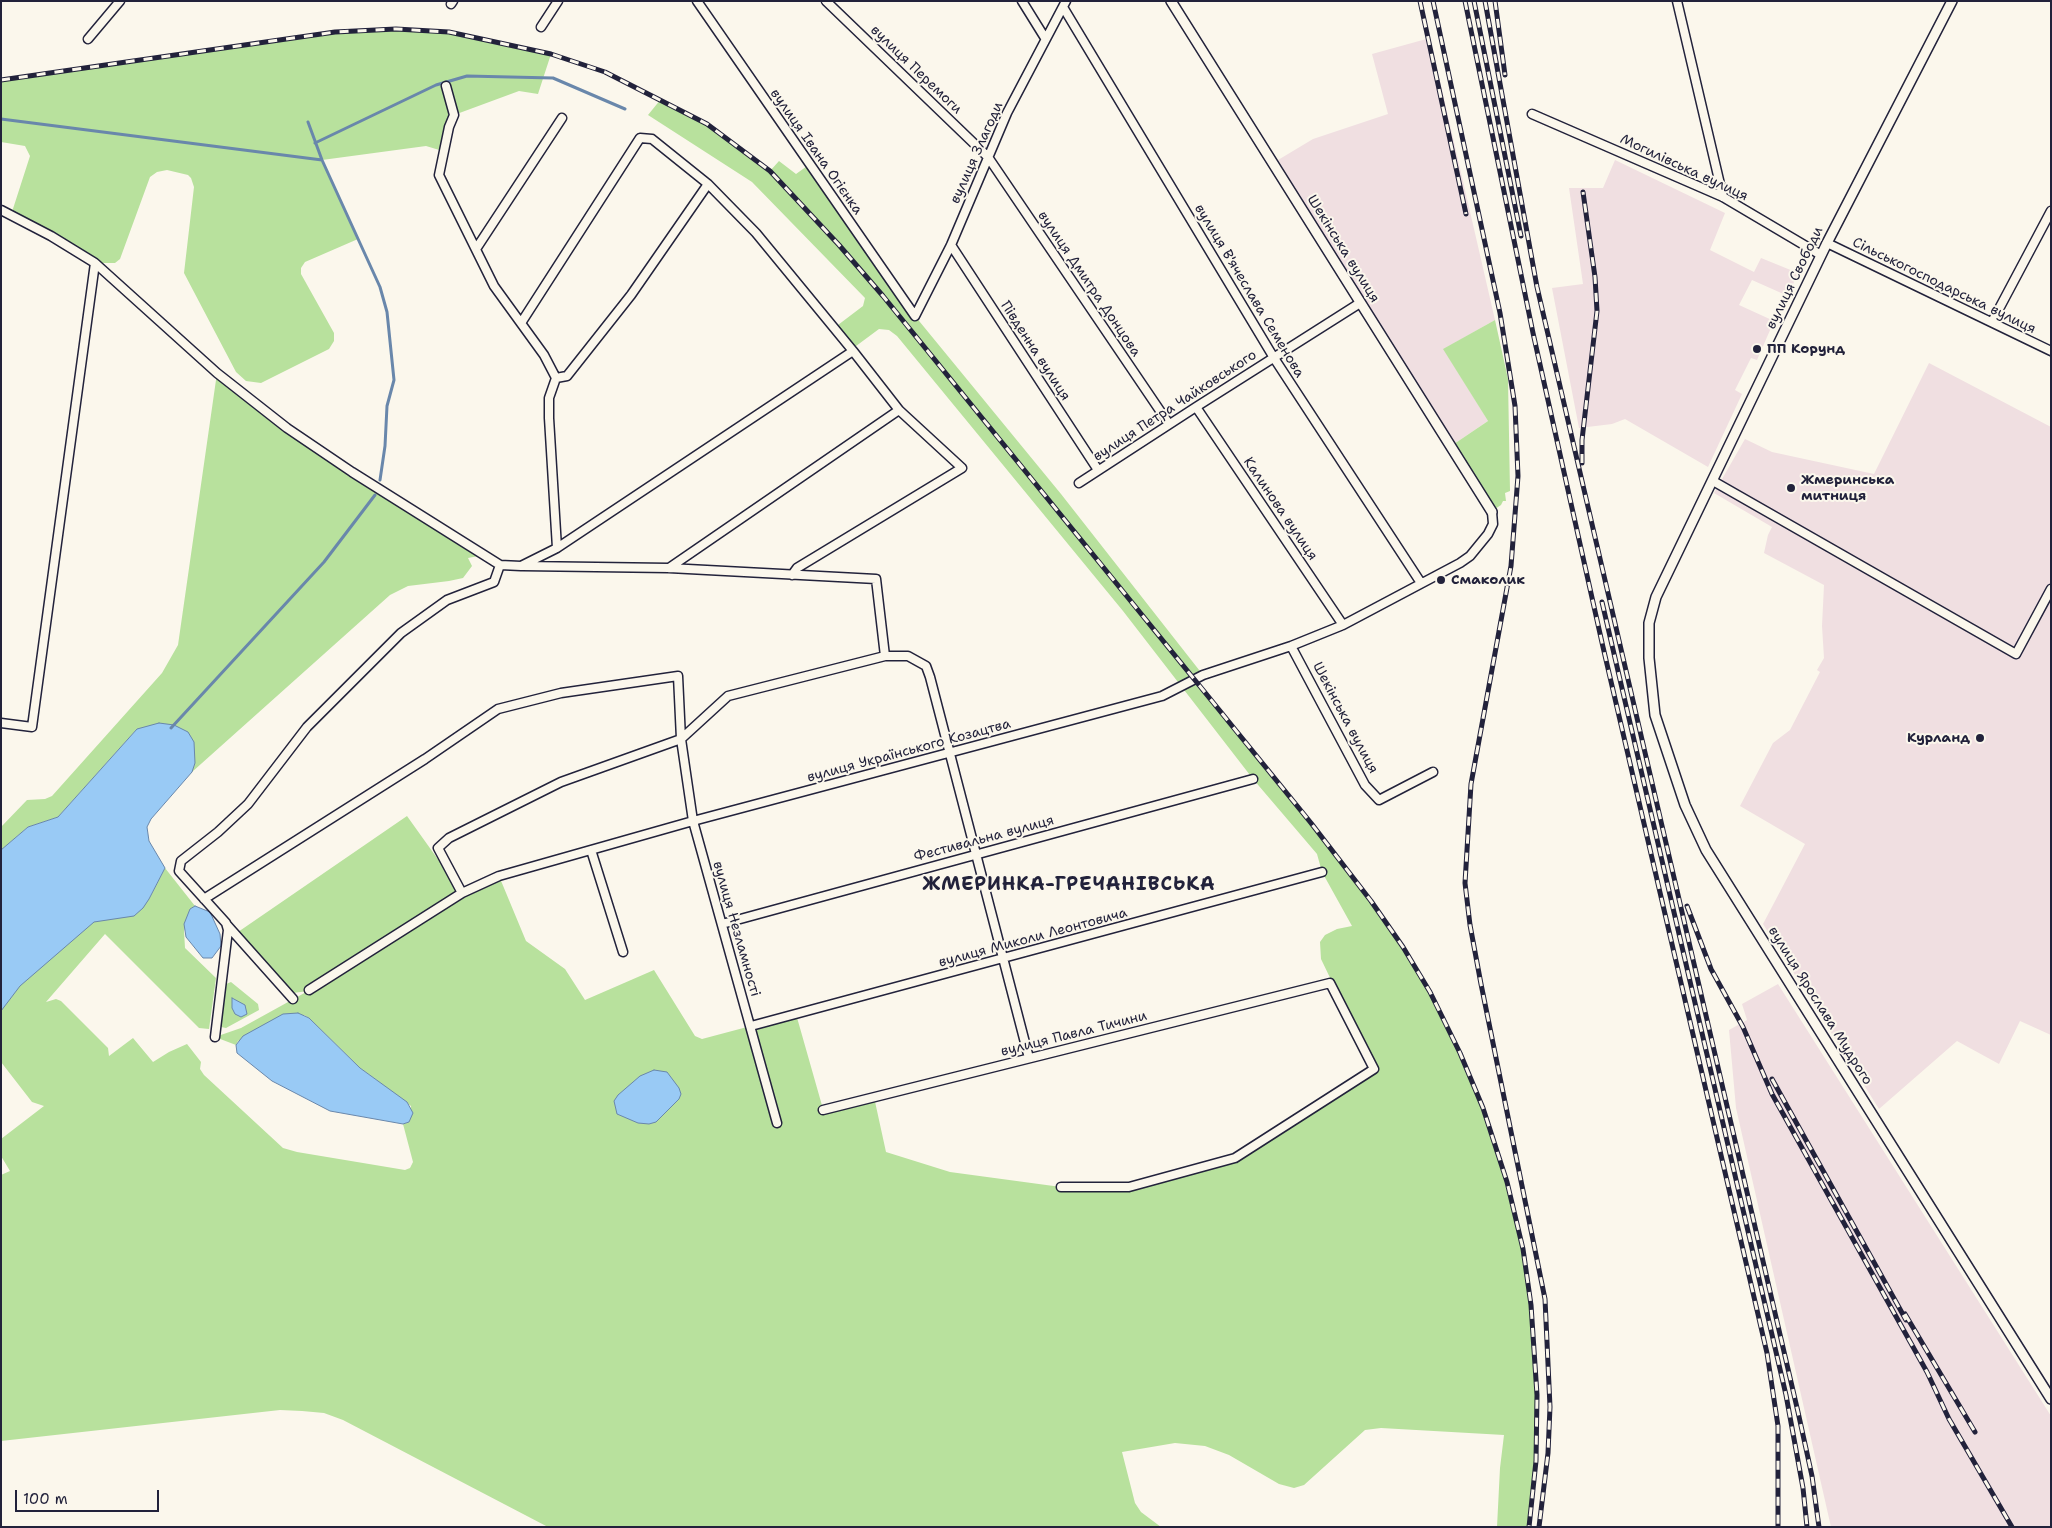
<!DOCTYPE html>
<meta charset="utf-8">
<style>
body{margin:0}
#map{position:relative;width:2052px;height:1528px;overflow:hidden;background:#fbf7ec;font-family:"Shantell Sans",sans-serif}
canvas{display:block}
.frame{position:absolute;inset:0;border:2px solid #22223b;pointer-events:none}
.scale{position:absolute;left:15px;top:1490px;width:144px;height:22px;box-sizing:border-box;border:2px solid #22223b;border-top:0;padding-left:6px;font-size:15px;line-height:18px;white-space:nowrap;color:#22223b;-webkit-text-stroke:4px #fbf7ec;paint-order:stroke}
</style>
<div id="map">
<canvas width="2052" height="1528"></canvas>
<div class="frame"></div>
<div class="scale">100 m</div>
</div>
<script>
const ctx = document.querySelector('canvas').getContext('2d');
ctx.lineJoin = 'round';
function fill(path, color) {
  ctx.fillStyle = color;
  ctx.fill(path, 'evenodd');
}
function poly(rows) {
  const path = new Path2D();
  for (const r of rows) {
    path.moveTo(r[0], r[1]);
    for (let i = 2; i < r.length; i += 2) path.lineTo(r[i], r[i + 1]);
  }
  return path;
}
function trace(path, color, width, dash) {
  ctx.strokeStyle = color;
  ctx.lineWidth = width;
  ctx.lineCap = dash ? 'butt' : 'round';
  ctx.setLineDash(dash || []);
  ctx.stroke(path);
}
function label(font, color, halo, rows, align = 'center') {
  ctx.font = font + ' "Shantell Sans",sans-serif';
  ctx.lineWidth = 4;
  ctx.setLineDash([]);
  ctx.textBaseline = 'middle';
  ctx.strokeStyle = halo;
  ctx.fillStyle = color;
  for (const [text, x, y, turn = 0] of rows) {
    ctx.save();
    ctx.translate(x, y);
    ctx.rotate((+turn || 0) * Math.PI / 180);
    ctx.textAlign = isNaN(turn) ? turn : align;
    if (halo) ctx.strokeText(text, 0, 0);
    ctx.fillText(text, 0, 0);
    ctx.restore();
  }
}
const built = poly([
 [1430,38,1495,320,1444,349,1488,421,1454,444,1278,160,1313,139,1388,114,1372,54],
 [1615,160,1725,213,1710,250,1754,272,1761,258,1798,273,1788,296,1752,280,1739,305,1774,321,1757,360,1751,358,1735,390,1742,394,1708,467,1625,419,1612,424,1579,428,1552,288,1583,284,1569,188,1603,188],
 [1929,363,2051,427,2051,1035,2020,1021,1999,1064,1957,1041,1879,1109,1763,924,1805,844,1740,806,1773,743,1790,730,1820,672,1817,670,1824,658,1822,626,1824,585,1764,553,1768,535,1772,527,1714,493,1745,439,1772,452,1874,474],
 [1778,984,2051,1416,2051,1527,1831,1527,1736,1108,1729,1030,1747,1020,1742,1004]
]);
const green = poly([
 [379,29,449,32,551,54,538,94,519,91,454,115,446,152,426,146,322,160,358,239,305,262,301,268,301,274,334,333,334,341,329,349,261,383,246,381,236,372,184,273,194,187,191,178,188,175,167,170,157,172,150,177,120,259,115,263,95,263,11,215,30,156,25,146,1,142,1,80,293,38],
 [661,99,721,133,770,171,779,161,796,174,810,164,915,316,1061,494,1203,675,1194,680,1355,880,1415,967,1447,1025,1483,1108,1507,1182,1523,1249,1531,1305,1537,1395,1536,1461,1529,1527,1497,1527,1500,1468,1504,1435,1381,1428,1365,1430,1304,1485,1294,1488,1279,1484,1229,1455,1205,1446,1175,1443,1122,1452,1135,1503,1141,1512,1161,1527,548,1527,343,1420,324,1413,302,1411,280,1410,1,1441,1,1175,10,1171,1,1156,1,1139,44,1106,32,1102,1,1062,1,1000,74,929,149,899,165,868,195,906,190,909,184,931,185,948,216,978,209,1029,199,1028,105,934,46,1002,56,999,61,1001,108,1048,109,1056,133,1038,153,1062,169,1052,187,1044,201,1062,200,1069,204,1075,283,1148,297,1152,405,1170,410,1168,413,1162,403,1124,409,1122,411,1106,360,1068,309,1018,304,1015,238,1041,236,1045,215,1037,241,1028,308,991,293,993,238,932,407,816,462,893,499,876,526,941,565,969,585,1000,654,970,695,1036,702,1039,796,1014,823,1109,874,1097,886,1152,950,1172,1061,1187,1110,1188,1235,1158,1374,1069,1321,959,1320,942,1325,935,1337,929,1352,926,1322,872,1317,854,1253,779,1123,611,897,336,889,330,879,329,852,349,834,328,863,306,865,298,752,182,648,115],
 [1495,320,1508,379,1510,491,1505,493,1506,501,1503,501,1501,505,1495,509,1454,444,1488,421,1443,349],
 [217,373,287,428,484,555,468,558,472,566,463,578,449,581,408,586,390,595,192,772,186,745,137,729,58,817,28,827,1,850,1,827,27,800,45,799,52,796,162,673,178,645],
 [231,982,258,1004,259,1010,226,1028,221,1027,221,1024,226,984]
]);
const water = poly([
 [159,723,174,725,188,732,194,742,195,763,192,772,151,819,147,827,149,841,165,868,149,899,143,908,134,916,94,922,20,986,1,1011,1,850,28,827,58,817,137,729,159,723],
 [195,906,210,912,220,934,221,946,212,958,203,958,186,937,184,924,190,909,195,906],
 [232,998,245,1005,247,1014,241,1017,235,1014,232,1008,232,998],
 [298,1013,309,1018,360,1068,407,1102,413,1113,409,1122,403,1124,330,1111,272,1081,237,1053,236,1045,243,1036,283,1014,298,1013],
 [654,1070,667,1072,679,1088,681,1094,679,1099,656,1122,649,1124,638,1123,617,1114,614,1101,618,1095,640,1076,654,1070]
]);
const stream = poly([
 [1,119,322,160],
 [308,122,322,160,380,287,387,312,394,380,387,406,385,446,380,480],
 [315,143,436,85,467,76,553,78,625,109],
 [171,728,324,562,375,495]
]);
const minor = poly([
 [697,1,915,316,951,245,1007,113,1066,1],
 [826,1,988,157,1169,424],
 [1022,1,1045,38],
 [1677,1,1723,197],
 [451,4,453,1],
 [1063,7,1274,358,1421,583],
 [541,27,558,1],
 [88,39,120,1],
 [446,86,454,115,449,127,439,175,494,286,544,355,556,378,549,398,549,418,557,548,521,566,500,565],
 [1532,114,1723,197,1821,255],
 [1,210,51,236,95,263,32,727,1,723],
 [1827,243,2051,351],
 [951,245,1098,470],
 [476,249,562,118],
 [95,263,217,373,287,428,352,472,500,565,494,582,447,600,401,633,307,727,248,804,218,832,181,861,179,871,226,923,228,930,215,1037],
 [1992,322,2051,211],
 [521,323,640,138,652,139,708,184],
 [556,378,567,376,631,295,708,184,756,233,853,351],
 [1196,407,1343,625],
 [1713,481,2016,654,2051,589],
 [1079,483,1196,407,1360,303],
 [557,548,853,351,899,410,669,568],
 [523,566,669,568,876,579,885,656],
 [792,575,797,568,962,468,899,410],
 [1291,646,1365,785,1379,800,1433,772],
 [591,850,623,952],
 [462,893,438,848,449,838,561,782,681,739,728,696,885,656,908,656,926,666,930,677,1029,1058],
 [204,899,425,759,498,709,561,693,678,676,681,739,693,821,777,1123],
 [722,924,1253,779],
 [227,925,293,999],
 [309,990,462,893,499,876,693,821,1162,696,1203,675,1291,646,1343,625,1460,563,1470,556,1488,534,1493,524,1492,512],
 [751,1026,1322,872],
 [823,1110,1330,983,1374,1069,1235,1158,1129,1187,1061,1187]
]);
const tertiary = poly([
 [1171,1,1492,512],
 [1952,1,1827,243,1656,597,1649,623,1649,658,1655,715,1685,805,1706,850,2051,1399]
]);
const rail = poly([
 [1420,1,1466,214],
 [1433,1,1500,313,1515,406,1518,476,1511,566,1471,784,1465,883,1470,925,1481,984,1545,1299,1550,1407,1548,1453,1539,1527],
 [1465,1,1533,333,1603,647,1767,1353,1778,1426,1778,1527],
 [1474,1,1521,236],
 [1485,1,1537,287,1798,1412,1812,1476,1819,1527],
 [1495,1,1505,75],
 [1,80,335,32,396,29,449,32,551,54,605,72,707,124,770,171,839,245,883,296,1311,823,1371,901,1403,947,1430,992,1460,1053,1483,1108,1507,1182,1523,1249,1531,1305,1537,1395,1536,1461,1529,1527],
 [1582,463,1582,440,1597,311,1595,277,1583,192],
 [1602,602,1786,1395,1803,1488,1807,1527],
 [1687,906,1711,969,1743,1027,1772,1094,1927,1372,1949,1419,2012,1527],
 [1772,1079,1906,1320],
 [1905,1314,1975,1432]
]);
const markers = [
 [1757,349,5,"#22223b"],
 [1791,488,5,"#22223b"],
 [1441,580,5,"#22223b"],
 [1980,738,5,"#22223b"]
];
const streetNames = [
 ["вулиця Перемоги",916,70,44],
 ["вулиця Івана Огієнка",816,152,55],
 ["вулиця Злагоди",977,153,-66],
 ["Могилівська вулиця",1684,168,25],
 ["Шекінська вулиця",1343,249,58],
 ["вулиця Свободи",1795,278,-64],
 ["вулиця Дмитра Донцова",1089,284,56],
 ["Сільськогосподарська вулиця",1944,286,26],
 ["вулиця В'ячеслава Семенова",1249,291,59],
 ["Південна вулиця",1035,351,57],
 ["вулиця Петра Чайковського",1175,406,-33],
 ["Калинова вулиця",1280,509,56],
 ["Шекінська вулиця",1345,718,62],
 ["вулиця Українського Козацтва",909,751,-15],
 ["Фестивальна вулиця",984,839,-15],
 ["вулиця Незламності",736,929,74],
 ["вулиця Миколи Леонтовича",1033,938,-15],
 ["вулиця Ярослава Мудрого",1820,1006,58],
 ["вулиця Павла Тичини",1074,1034,-14]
];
const poiNames = [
 ["ПП Корунд",1767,349],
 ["Жмеринська",1801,480],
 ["митниця",1801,496],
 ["Смаколик",1451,580],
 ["Курланд",1970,738,"right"]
];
const districtNames = [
 ["ЖМЕРИНКА-ГРЕЧАНІВСЬКА",1069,885]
];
fill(built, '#f0dfe1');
fill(green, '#b8e19d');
fill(water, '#99caf5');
trace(water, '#6987ab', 1);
trace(stream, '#6987ab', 3);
trace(minor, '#22223b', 11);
trace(tertiary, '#22223b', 12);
trace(minor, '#fbf7ec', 8);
trace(tertiary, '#fbf7ec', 9);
trace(rail, '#22223b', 5);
trace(rail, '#fbf7ec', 3, [9]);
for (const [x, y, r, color] of markers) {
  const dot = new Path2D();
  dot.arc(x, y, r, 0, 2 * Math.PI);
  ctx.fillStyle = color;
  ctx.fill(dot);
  trace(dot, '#fbf7ec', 2);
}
label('14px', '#22223b', '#fbf7ec', streetNames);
label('bold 14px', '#22223b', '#fbf7ec', poiNames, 'left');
ctx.letterSpacing = '1px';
label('bold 19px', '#22223b', '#fbf7ec', districtNames);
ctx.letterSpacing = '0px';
</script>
